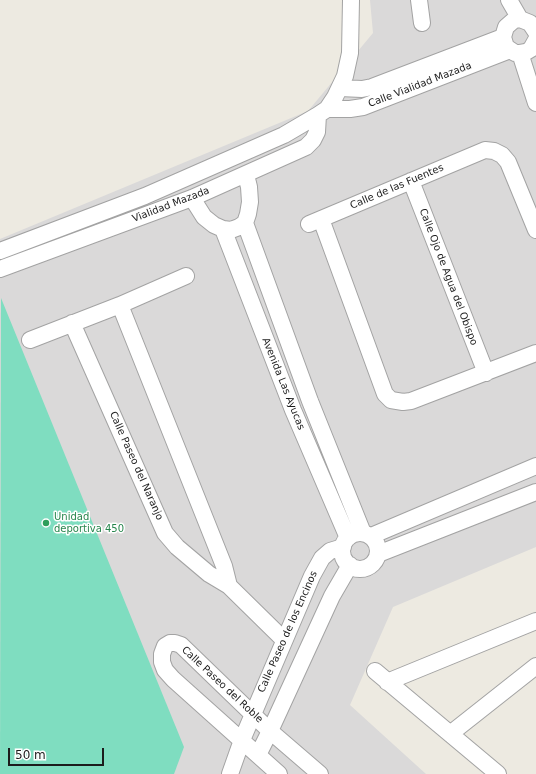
<!DOCTYPE html>
<style>
body{margin:0}
#map{position:relative;width:536px;height:774px;overflow:hidden;background:#edeae1;font-family:"DejaVu Sans",sans-serif}
canvas{display:block}
.scale{position:absolute;left:8px;top:748px;width:96px;height:18px;box-sizing:border-box;border:2px solid #1c1c1c;border-top:0;padding-left:5px;font-size:12px;line-height:14px;white-space:nowrap;color:#1c1c1c;-webkit-text-stroke:3px #fff;paint-order:stroke}
</style>
<div id="map">
<canvas width="536" height="774"></canvas>
<div class="scale">50 m</div>
</div>
<script>
const ctx = document.querySelector('canvas').getContext('2d');
ctx.lineJoin = 'round';
function fill(path, color) {
  ctx.fillStyle = color;
  ctx.fill(path, 'evenodd');
}
function poly(rows) {
  const path = new Path2D();
  for (const r of rows) {
    if (r.length === 3) {
      path.moveTo(r[0] + r[2], r[1]);
      path.arc(r[0], r[1], r[2], 0, 2 * Math.PI);
      continue;
    }
    path.moveTo(r[0], r[1]);
    for (let i = 2; i < r.length; i += 2) path.lineTo(r[i], r[i + 1]);
  }
  return path;
}
function trace(path, color, width, dash) {
  ctx.strokeStyle = color;
  ctx.lineWidth = width;
  ctx.lineCap = dash ? 'butt' : 'round';
  ctx.setLineDash(dash || []);
  ctx.stroke(path);
}
function label(font, color, halo, rows, align = 'center') {
  ctx.font = font + ' "DejaVu Sans",sans-serif';
  ctx.lineWidth = 3;
  ctx.setLineDash([]);
  ctx.textBaseline = 'middle';
  ctx.strokeStyle = halo;
  ctx.fillStyle = color;
  for (const [text, x, y, turn = 0] of rows) {
    ctx.save();
    ctx.translate(x, y);
    ctx.rotate((+turn || 0) * Math.PI / 180);
    ctx.textAlign = isNaN(turn) ? turn : align;
    if (halo) ctx.strokeText(text, 0, 0);
    ctx.fillText(text, 0, 0);
    ctx.restore();
  }
}
const residential = poly([
 [370,0,536,0,536,547,393,607,350,705,426,774,0,774,0,239,308,111,373,33]
]);
const pitch = poly([
 [1,298,184,747,174,774,0,774]
]);
const minor = poly([
 [419,0,422,23],
 [509,0,520,19],
 [536,32,530,23,520,19,514,20,506,27,503,37,506,47,515,53,520,53,526,52,531,49,536,40],
 [520,53,536,103],
 [340,88,362,89,372,87,503,37],
 [327,109,350,109,363,107,510,50],
 [411,181,486,373],
 [192,198,204,217,214,225,223,229,231,230,239,227,245,223,248,214,250,202,249,187,246,175],
 [321,219,385,394,391,400,403,402,411,401,536,353],
 [245,223,310,401,363,533],
 [309,224,485,150,494,151,502,155,508,162,536,230],
 [223,229,293,410,348,538],
 [0,251,145,196,284,135,318,115,327,109,335,97,345,76,350,53,351,0],
 [0,269,192,198,306,147,313,140,317,132,318,115],
 [120,305,224,566,229,586],
 [72,323,165,533,177,547,209,574,229,586,284,640],
 [30,340,120,305,186,276],
 [360,551,18],
 [371,536,536,466],
 [378,554,536,492],
 [375,671,498,774],
 [387,682,536,621],
 [450,734,536,666],
 [258,755,270,731,332,596,350,565],
 [230,774,242,740,312,576,322,558,330,551,343,547],
 [279,774,173,679,165,670,162,662,162,654,165,646,170,643,175,643,181,645,270,731,320,774]
]);
const markers = [
 [46,523,4,"#2e9e5b"]
];
const streetNames = [
 ["Calle Vialidad Mazada",420,85,-21],
 ["Calle de las Fuentes",397,187,-23],
 ["Vialidad Mazada",171,205,-21],
 ["Calle Ojo de Agua del Obispo",448,277,69],
 ["Avenida Las Ayucas",283,384,68],
 ["Calle Paseo del Naranjo",136,466,66],
 ["Calle Paseo de los Encinos",288,632,-66],
 ["Calle Paseo del Roble",222,685,43]
];
const leisureNames = [
 ["Unidad",54,517],
 ["deportiva 450",54,529]
];
fill(residential, '#dad9d9');
fill(pitch, '#7fddc0');
trace(minor, '#a3a3a3', 18);
trace(minor, '#fff', 16);
for (const [x, y, r, color] of markers) {
  const dot = new Path2D();
  dot.arc(x, y, r, 0, 2 * Math.PI);
  ctx.fillStyle = color;
  ctx.fill(dot);
  trace(dot, '#fff', 1.5);
}
label('10px', '#1c1c1c', '#fff', streetNames);
label('10px', '#27864d', '#fff', leisureNames, 'left');
</script>
